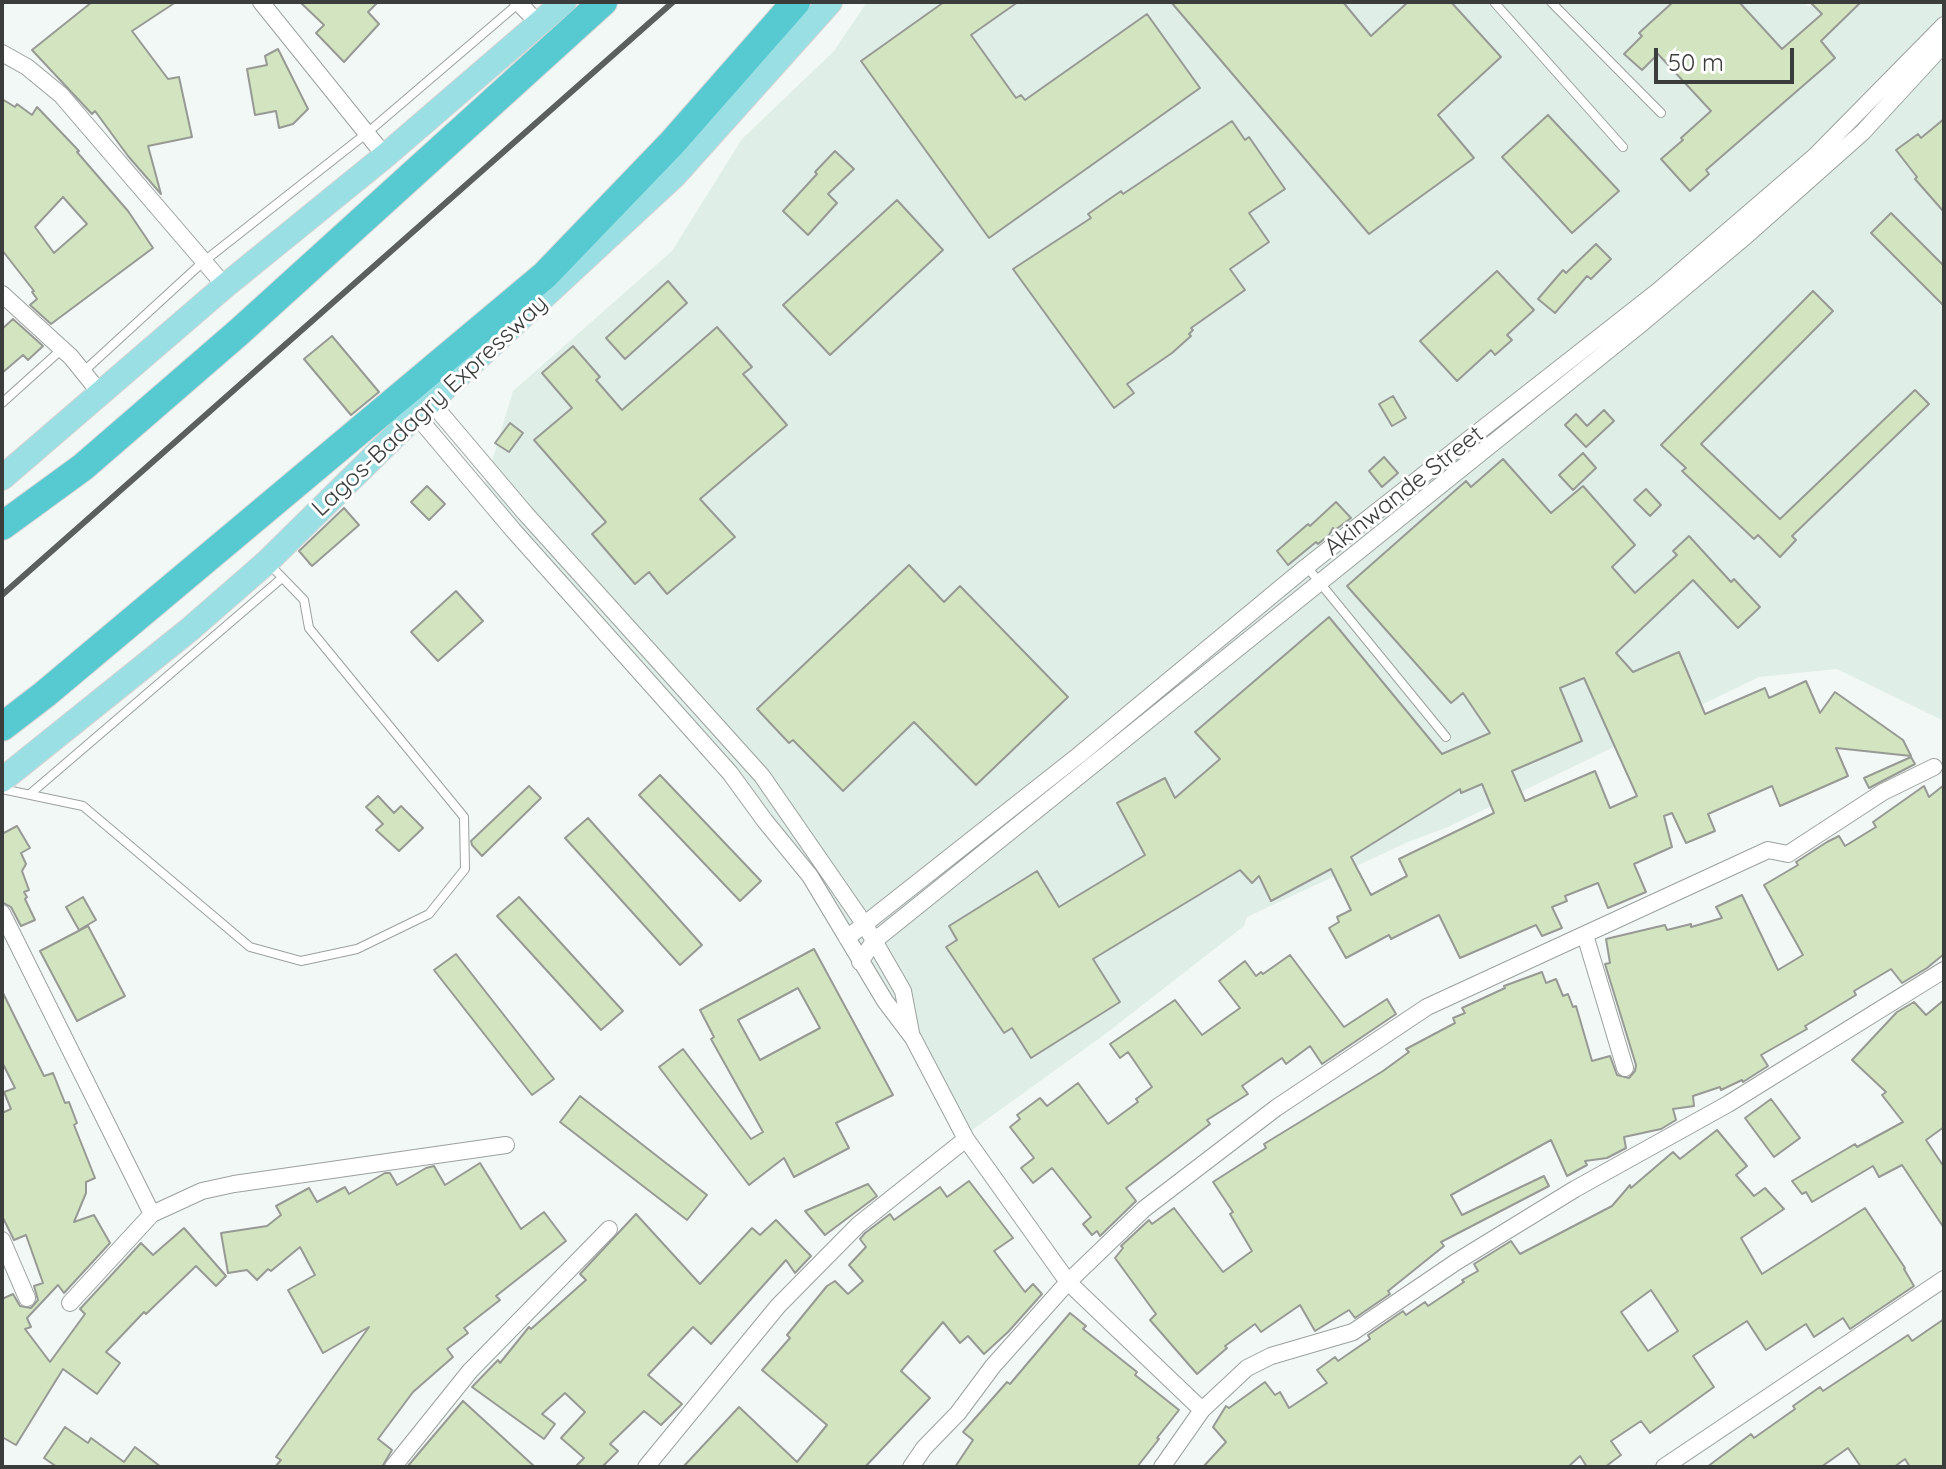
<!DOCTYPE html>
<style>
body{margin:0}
#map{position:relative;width:1946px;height:1469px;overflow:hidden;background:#f2f8f5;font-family:Quicksand,sans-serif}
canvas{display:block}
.frame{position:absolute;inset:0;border:4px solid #3a3d3c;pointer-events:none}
.scale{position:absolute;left:1654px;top:48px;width:140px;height:36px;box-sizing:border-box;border:4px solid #3a3d3c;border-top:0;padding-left:10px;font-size:24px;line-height:28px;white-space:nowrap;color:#3a3d3c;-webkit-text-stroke:6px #fff;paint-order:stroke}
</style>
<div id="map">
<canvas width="1946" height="1469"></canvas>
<div class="frame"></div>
<div class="scale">50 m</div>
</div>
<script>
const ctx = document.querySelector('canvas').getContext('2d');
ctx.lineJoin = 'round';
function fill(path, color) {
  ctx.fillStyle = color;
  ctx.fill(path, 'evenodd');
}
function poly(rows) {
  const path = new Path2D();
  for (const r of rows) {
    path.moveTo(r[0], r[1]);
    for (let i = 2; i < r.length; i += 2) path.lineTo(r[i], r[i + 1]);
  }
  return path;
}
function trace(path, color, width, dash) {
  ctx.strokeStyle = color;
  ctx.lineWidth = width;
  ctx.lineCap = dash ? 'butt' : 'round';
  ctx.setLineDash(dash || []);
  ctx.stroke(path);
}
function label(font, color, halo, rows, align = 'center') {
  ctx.font = font + ' Quicksand,sans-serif';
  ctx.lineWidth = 6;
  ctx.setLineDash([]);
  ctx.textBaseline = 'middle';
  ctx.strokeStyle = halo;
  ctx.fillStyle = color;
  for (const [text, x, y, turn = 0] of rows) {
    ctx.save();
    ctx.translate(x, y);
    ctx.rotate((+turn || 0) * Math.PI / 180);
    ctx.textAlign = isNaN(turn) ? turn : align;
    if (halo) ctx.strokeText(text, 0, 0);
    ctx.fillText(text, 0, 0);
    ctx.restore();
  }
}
const built = poly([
 [867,2,1803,2,1809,7,1814,2,1944,2,1944,721,1837,669,1759,677,1448,827,1408,842,1247,917,1244,926,1104,1035,957,1141,889,993,855,934,484,488,513,391,672,251,742,139,834,51]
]);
const building = poly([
 [92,2,176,2,132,31,168,79,179,77,192,137,148,146,161,194,128,156,95,111,92,114,32,50,92,2],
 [300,2,378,2,368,12,379,24,344,62,316,33,324,25,300,2],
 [944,2,1018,2,971,35,1016,98,1021,95,1025,100,1147,14,1200,88,989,238,861,61,944,2],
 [1171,2,1343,2,1371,36,1408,2,1451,2,1501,57,1438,115,1474,158,1369,234,1171,2],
 [1673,2,1739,2,1782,49,1822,14,1810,2,1861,2,1821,41,1835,58,1706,170,1709,174,1690,191,1661,159,1683,140,1681,138,1711,111,1658,54,1642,70,1624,54,1642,36,1639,33,1673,2],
 [278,49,308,109,293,124,279,128,276,111,255,115,247,69,267,65,265,56,278,49],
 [2,99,15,107,17,104,32,115,37,107,79,151,77,152,128,211,153,248,51,324,30,305,37,299,32,292,34,291,2,250,2,99],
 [63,197,87,224,54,253,35,227,63,197],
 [1548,115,1619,191,1572,233,1502,157,1548,115],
 [1944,119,1944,212,1915,179,1917,177,1896,150,1918,134,1921,138,1944,119],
 [1232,121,1245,140,1249,137,1285,189,1249,213,1269,242,1230,269,1245,290,1191,328,1193,330,1189,334,1191,336,1172,353,1127,384,1134,393,1114,408,1013,269,1091,218,1088,214,1121,191,1123,194,1232,121],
 [835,151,854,169,828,194,837,203,808,235,783,211,817,174,815,172,835,151],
 [897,200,943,250,830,355,783,305,897,200],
 [1891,213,1944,266,1944,306,1871,233,1891,213],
 [1596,244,1611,259,1591,279,1587,276,1555,313,1538,299,1563,270,1566,273,1596,244],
 [1497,271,1534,310,1507,335,1512,340,1495,355,1491,350,1457,381,1420,341,1497,271],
 [668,281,687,303,625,359,606,338,668,281],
 [1813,291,1833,311,1701,444,1780,519,1915,390,1929,404,1792,536,1796,540,1780,557,1758,535,1754,539,1682,471,1686,468,1661,445,1813,291],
 [13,319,43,346,28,360,23,355,2,373,2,329,13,319],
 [717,327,752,367,743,374,787,425,700,499,735,537,667,594,649,572,635,584,592,534,606,522,534,440,572,408,542,373,573,346,600,377,596,380,622,410,717,327],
 [332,336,379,392,351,415,304,359,332,336],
 [1393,396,1406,418,1392,426,1379,404,1393,396],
 [1604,410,1614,421,1586,447,1565,425,1576,414,1587,426,1604,410],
 [510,423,523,433,509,452,495,443,510,423],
 [1583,453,1596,468,1573,490,1559,475,1583,453],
 [1384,457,1398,473,1382,487,1369,471,1384,457],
 [1503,459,1551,513,1583,486,1635,545,1612,567,1635,593,1677,555,1673,551,1689,536,1731,582,1734,579,1760,607,1738,628,1693,580,1616,653,1633,672,1679,652,1705,714,1765,688,1769,698,1806,681,1820,713,1835,692,1903,740,1911,756,1836,748,1848,776,1780,806,1772,786,1708,814,1715,831,1686,843,1672,813,1664,816,1672,847,1634,864,1646,892,1608,908,1598,883,1565,896,1567,901,1552,907,1562,928,1542,936,1536,925,1460,958,1439,915,1391,939,1389,935,1346,958,1329,928,1339,922,1337,917,1351,910,1331,869,1271,901,1259,876,1252,883,1240,870,1093,959,1120,1002,1031,1058,1012,1028,1004,1033,946,947,957,940,949,926,1037,871,1059,907,1145,855,1117,803,1165,778,1175,798,1220,759,1195,732,1329,617,1442,754,1490,733,1463,693,1451,703,1347,586,1466,481,1471,487,1503,459],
 [1584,678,1637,796,1610,808,1595,771,1525,801,1512,771,1582,741,1560,688,1584,678],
 [1482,784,1494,813,1399,859,1407,876,1371,895,1351,857,1460,789,1461,793,1482,784],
 [427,486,445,504,429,520,411,502,427,486],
 [1646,489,1661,505,1650,516,1634,500,1646,489],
 [1336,502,1351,518,1335,530,1333,528,1329,535,1318,544,1316,542,1288,565,1277,551,1308,524,1310,526,1336,502],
 [344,508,359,525,312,566,299,551,344,508],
 [909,565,944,602,960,586,1068,697,976,785,914,722,843,791,793,740,789,743,757,709,909,565],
 [456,591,483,621,438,661,411,632,456,591],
 [1911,757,1915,764,1869,788,1864,778,1911,757],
 [660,775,761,881,740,901,639,795,660,775],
 [1944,785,1944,954,1927,968,1902,983,1891,969,1854,991,1856,995,1805,1026,1807,1029,1761,1055,1768,1066,1743,1082,1742,1080,1721,1090,1720,1087,1693,1096,1694,1106,1673,1109,1676,1120,1661,1129,1624,1137,1626,1148,1607,1158,1585,1161,1587,1165,1567,1176,1551,1140,1451,1195,1462,1215,1544,1176,1549,1186,1441,1242,1444,1246,1388,1291,1390,1294,1355,1318,1349,1310,1315,1331,1300,1305,1261,1332,1255,1324,1225,1346,1227,1348,1197,1374,1150,1320,1156,1314,1115,1258,1123,1248,1121,1246,1149,1220,1152,1224,1174,1208,1223,1272,1252,1251,1230,1214,1233,1212,1213,1182,1266,1148,1264,1144,1383,1071,1409,1052,1406,1049,1455,1023,1453,1018,1465,1013,1462,1008,1505,988,1504,986,1542,972,1546,983,1556,979,1563,996,1568,994,1573,1007,1576,1006,1592,1061,1610,1056,1617,1075,1629,1078,1635,1071,1636,1065,1605,964,1610,963,1606,939,1665,925,1667,930,1691,924,1691,927,1722,918,1716,907,1742,895,1778,970,1803,955,1764,885,1798,865,1796,862,1827,842,1839,836,1845,846,1876,827,1873,822,1924,786,1929,797,1944,785],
 [529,786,541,798,482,856,472,845,471,841,529,786],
 [378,796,394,813,401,806,423,828,399,851,376,830,383,824,366,807,378,796],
 [588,818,702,945,680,965,565,838,588,818],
 [17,826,30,848,21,853,26,864,22,871,29,890,24,892,27,897,25,899,35,920,21,926,11,907,2,902,2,834,17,826],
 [83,897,96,920,79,930,66,907,83,897],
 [519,897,623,1011,601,1030,497,916,519,897],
 [88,926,125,996,77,1021,40,951,88,926],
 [814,949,893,1095,836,1123,849,1148,794,1177,784,1158,749,1185,659,1067,683,1049,751,1139,763,1132,711,1039,714,1037,700,1010,814,949],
 [798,988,820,1028,760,1060,738,1020,798,988],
 [456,954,554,1079,532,1095,434,970,456,954],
 [1290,955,1344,1027,1387,999,1396,1014,1322,1064,1310,1046,1286,1064,1282,1058,1242,1086,1248,1094,1207,1120,1210,1124,1126,1188,1136,1201,1100,1236,1097,1231,1092,1235,1083,1224,1091,1217,1052,1168,1033,1183,1021,1168,1034,1158,1010,1127,1020,1119,1017,1115,1040,1098,1047,1106,1078,1083,1108,1124,1138,1102,1136,1099,1152,1087,1128,1052,1120,1058,1110,1044,1175,1000,1202,1035,1240,1008,1219,981,1245,961,1256,976,1261,972,1263,974,1290,955],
 [2,991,44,1076,53,1073,65,1103,69,1102,77,1123,74,1125,95,1178,86,1182,86,1193,74,1222,94,1215,110,1243,64,1293,58,1285,27,1318,31,1327,25,1329,50,1362,85,1314,80,1309,141,1243,153,1255,184,1228,226,1276,216,1286,196,1266,146,1314,144,1312,106,1352,120,1363,97,1394,63,1369,16,1445,2,1437,2,1299,13,1294,20,1306,31,1308,38,1300,34,1286,43,1283,26,1235,14,1240,2,1216,2,1113,11,1109,4,1092,15,1088,2,1062,2,991],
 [1944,1000,1944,1127,1926,1140,1944,1167,1944,1228,1902,1165,1879,1177,1873,1166,1812,1202,1806,1192,1802,1194,1792,1181,1855,1144,1857,1147,1903,1122,1882,1095,1886,1092,1852,1060,1897,1012,1914,1002,1926,1015,1944,1000],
 [580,1096,707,1195,687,1220,560,1122,580,1096],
 [1771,1099,1800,1138,1774,1157,1745,1118,1771,1099],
 [1717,1130,1747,1166,1736,1175,1754,1196,1765,1188,1784,1209,1741,1238,1762,1274,1865,1208,1905,1268,1904,1269,1914,1286,1850,1329,1843,1318,1814,1337,1806,1324,1766,1350,1747,1321,1693,1356,1714,1387,1650,1433,1641,1421,1611,1441,1621,1455,1605,1467,1587,1467,1580,1456,1568,1467,1203,1467,1226,1442,1213,1427,1226,1406,1229,1408,1265,1382,1275,1395,1280,1392,1289,1408,1327,1383,1317,1370,1335,1357,1338,1361,1370,1339,1368,1335,1403,1311,1406,1315,1425,1302,1428,1306,1464,1282,1462,1280,1478,1271,1474,1264,1511,1241,1520,1254,1612,1206,1630,1185,1631,1188,1673,1152,1680,1159,1717,1130],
 [1651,1290,1678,1331,1648,1351,1621,1312,1651,1290],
 [480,1163,521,1229,544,1212,566,1241,496,1296,500,1300,464,1328,468,1333,447,1349,453,1357,413,1392,378,1439,392,1450,382,1467,275,1467,281,1460,276,1457,369,1327,323,1353,288,1290,315,1275,300,1247,271,1271,268,1269,257,1280,247,1270,228,1273,221,1233,267,1226,281,1215,276,1206,309,1188,317,1202,345,1187,349,1194,385,1173,390,1173,397,1185,426,1168,434,1166,445,1185,480,1163],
 [969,1181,1013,1238,994,1251,1025,1292,1033,1284,1042,1294,1008,1332,984,1354,968,1336,960,1343,943,1322,901,1371,930,1398,865,1467,683,1467,739,1407,797,1462,827,1425,762,1370,790,1338,787,1335,827,1286,835,1281,848,1294,863,1281,849,1265,866,1247,860,1239,865,1233,890,1214,894,1220,940,1187,947,1197,969,1181],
 [868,1184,877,1196,825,1235,805,1211,868,1184],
 [636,1214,700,1284,752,1228,760,1235,776,1220,811,1256,795,1273,786,1260,711,1344,693,1327,648,1375,682,1404,661,1425,644,1411,610,1444,618,1451,602,1467,575,1467,584,1458,561,1438,585,1412,565,1393,542,1414,555,1424,544,1439,472,1387,498,1360,500,1363,529,1327,531,1329,586,1280,580,1274,636,1214],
 [1070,1313,1086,1326,1083,1329,1137,1372,1135,1375,1179,1410,1157,1438,1159,1439,1137,1467,955,1467,973,1440,963,1432,1007,1382,1010,1384,1070,1313],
 [1944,1319,1944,1467,1910,1467,1905,1459,1894,1467,1861,1467,1848,1448,1821,1467,1707,1467,1751,1434,1754,1438,1795,1409,1793,1406,1820,1387,1823,1391,1908,1335,1912,1341,1944,1319],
 [463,1401,535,1467,407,1467,463,1401],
 [65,1427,88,1443,91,1438,124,1462,135,1447,161,1467,57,1467,44,1458,65,1427]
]);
const service = poly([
 [1494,2,1623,147],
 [1551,2,1661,113],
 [83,372,203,262,367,133,519,3],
 [2,403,62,349],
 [1307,567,1446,737],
 [2,789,83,806,250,947,301,961,357,949,429,914,465,869,464,817,309,628,304,600,270,565],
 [30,794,282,578]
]);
const minor = poly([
 [261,2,385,156],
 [518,2,540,25],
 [2,53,27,67,61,95,225,286],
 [2,294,71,357,101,394],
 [431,402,525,513,762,776,865,925,903,991,911,1033],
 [416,415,513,530,730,773,765,821,810,876,885,1001,913,1038,966,1139,1068,1282,1202,1410,1162,1467],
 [2,913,152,1214],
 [1585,935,1625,1068],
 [847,938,1079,755,1306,567,1658,291,1815,156,1944,25],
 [860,962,874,941,1641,324,1747,235,1863,132,1944,44],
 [2,1240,27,1298],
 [70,1303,152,1214,202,1191,234,1184,506,1145],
 [1202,1410,1247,1368,1271,1356,1353,1332,1456,1262,1575,1189,1728,1104,1944,970],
 [393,1467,470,1371,609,1229],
 [646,1467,778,1306,858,1225,966,1139],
 [911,1467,924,1448,958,1413,993,1366,1068,1282,1144,1209,1276,1108,1427,1007,1768,850,1788,854,1883,792,1934,767],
 [1664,1467,1944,1279]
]);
const primary = poly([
 [2,478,225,286,385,156,564,2],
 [2,780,189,630,267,562,416,415,674,176,830,2]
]);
const motorway = poly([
 [2,526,83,467,239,332,603,2],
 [2,727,45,694,545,275,672,143,796,2]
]);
const rail = poly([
 [2,595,673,2]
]);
const streetNames = [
 ["Lagos-Badagry Expressway",430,406,-43],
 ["Akinwande Street",1404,491,-38]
];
fill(built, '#e0eee8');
fill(building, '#d2e5c0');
trace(building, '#979a94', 2);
trace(service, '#9ba19e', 10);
trace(minor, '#9ba19e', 18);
trace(primary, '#d4d4d4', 26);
trace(motorway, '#d4d4d4', 30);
trace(service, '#fff', 8);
trace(minor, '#fff', 16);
trace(primary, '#9adfe3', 24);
trace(motorway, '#56cad0', 28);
trace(rail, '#5b5f5d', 6);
label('24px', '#3a3d3c', '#fff', streetNames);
</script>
